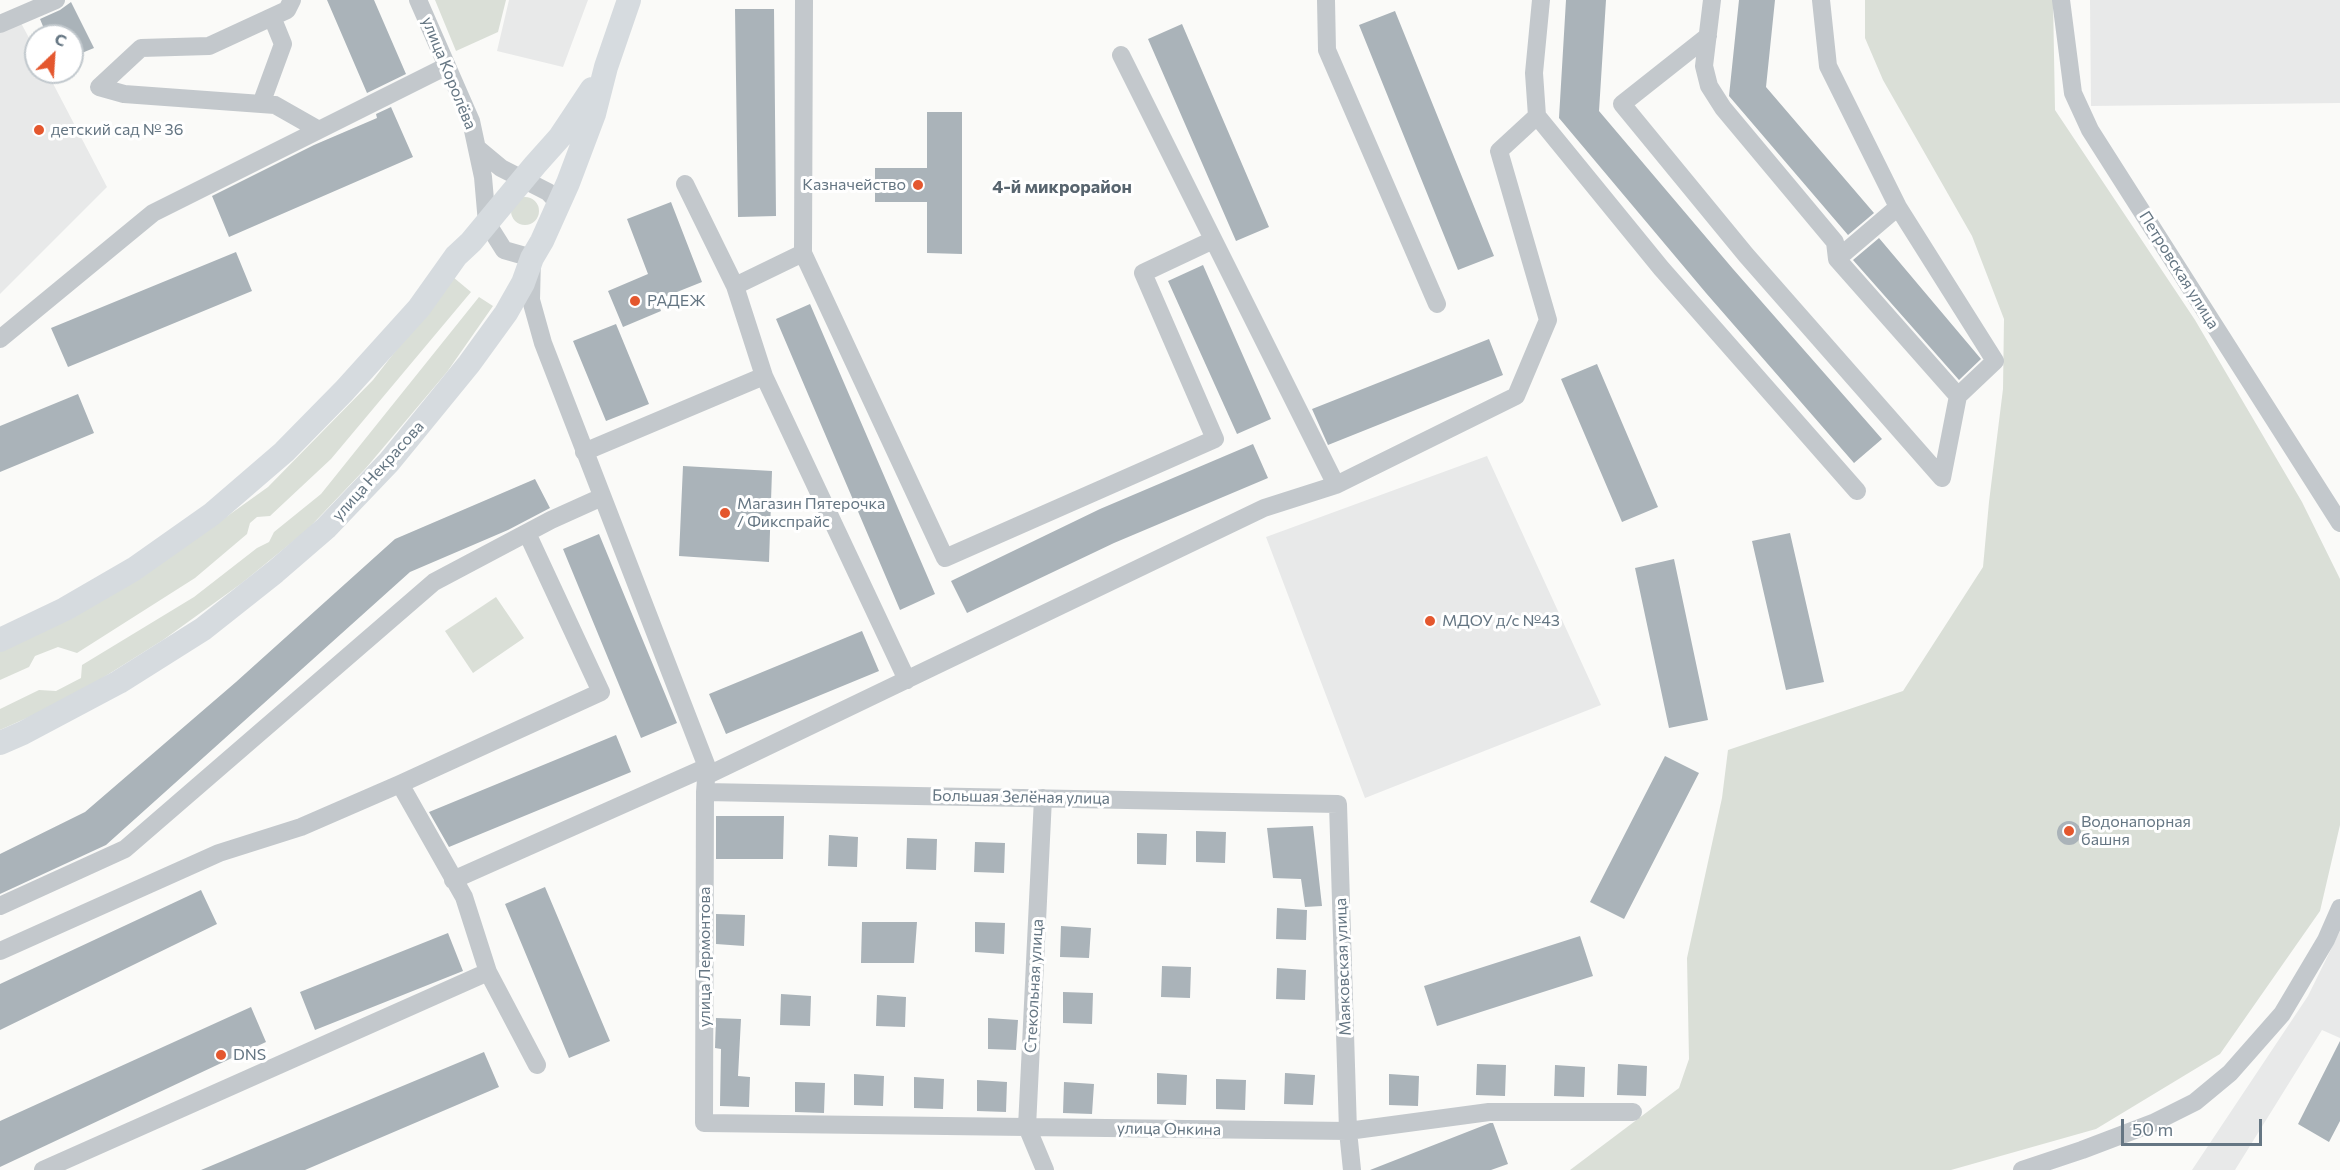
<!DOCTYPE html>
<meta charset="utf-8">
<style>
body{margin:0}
#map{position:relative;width:2340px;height:1170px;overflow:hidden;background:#fafaf8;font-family:Commissioner,sans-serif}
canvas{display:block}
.north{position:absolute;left:24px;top:24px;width:60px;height:60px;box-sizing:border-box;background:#fff;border:2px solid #c1c8cd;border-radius:50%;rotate:25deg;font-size:16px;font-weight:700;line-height:24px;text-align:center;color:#657683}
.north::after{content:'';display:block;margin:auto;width:21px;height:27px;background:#e4572e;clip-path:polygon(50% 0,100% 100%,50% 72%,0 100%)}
.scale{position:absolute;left:2121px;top:1119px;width:141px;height:27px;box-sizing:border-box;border:3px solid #657683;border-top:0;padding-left:8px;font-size:18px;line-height:21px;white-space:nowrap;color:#657683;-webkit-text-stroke:4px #fff;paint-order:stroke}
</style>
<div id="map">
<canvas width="2340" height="1170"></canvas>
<div class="north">С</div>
<div class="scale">50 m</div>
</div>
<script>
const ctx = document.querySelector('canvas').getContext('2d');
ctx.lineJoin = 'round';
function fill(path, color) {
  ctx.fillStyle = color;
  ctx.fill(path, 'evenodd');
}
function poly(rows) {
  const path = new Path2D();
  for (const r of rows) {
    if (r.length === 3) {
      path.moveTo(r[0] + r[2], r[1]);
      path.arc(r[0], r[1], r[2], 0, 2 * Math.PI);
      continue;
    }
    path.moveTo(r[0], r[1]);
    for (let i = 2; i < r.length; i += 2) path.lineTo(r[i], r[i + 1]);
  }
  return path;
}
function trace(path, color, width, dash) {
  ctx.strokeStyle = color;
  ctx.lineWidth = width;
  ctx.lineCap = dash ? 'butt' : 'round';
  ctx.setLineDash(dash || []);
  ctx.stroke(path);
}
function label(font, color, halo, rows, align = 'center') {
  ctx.font = font + ' Commissioner,sans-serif';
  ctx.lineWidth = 6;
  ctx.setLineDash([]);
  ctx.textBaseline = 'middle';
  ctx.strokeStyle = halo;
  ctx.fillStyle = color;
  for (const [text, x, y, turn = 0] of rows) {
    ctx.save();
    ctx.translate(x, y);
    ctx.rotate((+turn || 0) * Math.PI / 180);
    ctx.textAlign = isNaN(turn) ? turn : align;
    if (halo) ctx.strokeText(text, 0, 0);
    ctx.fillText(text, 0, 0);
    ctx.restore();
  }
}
const built = poly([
 [509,0,588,0,563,67,497,51],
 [2090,0,2340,0,2340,103,2091,106],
 [21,23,36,51,36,72,47,72,107,187,0,294,0,33],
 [1487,456,1601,705,1365,798,1266,537],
 [2340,931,2340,1038,2322,1030,2235,1170,2192,1170,2308,996]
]);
const green = poly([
 [435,0,506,0,498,32,456,51],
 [1865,0,2053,0,2055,110,2195,320,2302,502,2340,579,2340,825,2320,911,2220,1054,2096,1129,1951,1170,1570,1170,1679,1088,1689,1059,1687,958,1722,798,1728,750,1903,691,1983,567,1989,502,2003,389,2004,319,1972,236,1883,80,1865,38],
 [525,211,14],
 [453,277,471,292,331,459,270,516,257,517,250,523,247,534,195,578,77,653,58,647,35,656,29,667,0,680,0,649,201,535,268,487,373,380],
 [479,297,493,306,447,372,366,468,307,530,242,583,163,640,69,699,0,730,0,709,39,690,56,691,81,678,82,665,194,597,257,548,269,542,274,532,321,494],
 [496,597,524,638,473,673,445,631]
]);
const building = poly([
 [327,0,374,0,406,74,367,93],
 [1566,0,1606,0,1599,111,1733,269,1882,439,1854,463,1706,293,1559,118],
 [1739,0,1775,0,1766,87,1874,213,1848,235,1729,96],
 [71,2,94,48,72,57,72,36,47,36,40,19,60,10],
 [735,9,774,9,776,216,738,217],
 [1395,11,1494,256,1458,270,1359,25],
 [1182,24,1269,227,1236,241,1148,39],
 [391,107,413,157,229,237,212,196,314,145,377,118,376,114],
 [927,112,962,112,962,254,927,253,927,202,875,202,875,168,927,168],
 [671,202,702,282,657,300,661,311,623,327,608,291,648,274,627,219],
 [1879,238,1981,359,1959,380,1853,260],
 [236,252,252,291,68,367,51,328],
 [1203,265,1271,419,1237,434,1168,281],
 [810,304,935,594,900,610,776,319],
 [616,324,649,404,606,421,573,341],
 [1489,339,1503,375,1328,445,1312,409],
 [1597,364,1658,507,1622,522,1561,379],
 [78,394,94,433,0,472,0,426],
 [1253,444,1268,478,1114,543,967,613,951,581,1100,509],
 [683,466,772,471,769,562,679,556],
 [535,479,550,508,508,530,410,572,106,845,0,894,0,854,85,812,236,682,395,539],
 [1790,533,1824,682,1786,690,1752,541],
 [599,534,677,723,641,738,563,549],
 [1674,559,1708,720,1669,728,1635,568],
 [862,631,879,671,726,734,709,694],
 [616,735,631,772,449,847,429,812],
 [1665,756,1699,773,1624,919,1590,902],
 [716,816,784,816,783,859,716,859],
 [2069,833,12],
 [1313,826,1322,906,1305,907,1301,879,1273,878,1267,828],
 [1196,831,1226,832,1225,863,1196,862],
 [1137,833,1167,834,1166,865,1137,864],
 [829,835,858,837,857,867,828,866],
 [907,838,937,839,936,870,906,869],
 [975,842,1005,843,1004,873,974,872],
 [545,887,610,1041,569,1058,505,904],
 [201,890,217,924,0,1030,0,984],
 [1277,908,1307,910,1306,940,1276,939],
 [716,914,745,915,744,946,716,944],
 [862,922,917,922,914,963,861,963],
 [975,922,1005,923,1004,954,975,952],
 [1061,926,1091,928,1089,958,1060,957],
 [448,933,463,971,315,1030,300,992],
 [1580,936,1593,976,1437,1026,1424,986],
 [1162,966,1191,967,1190,998,1161,997],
 [1277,968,1306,970,1305,1000,1276,999],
 [1063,992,1093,993,1092,1024,1063,1023],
 [781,994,811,996,810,1026,780,1025],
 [877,995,906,997,905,1027,876,1026],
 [251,1007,266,1042,0,1167,0,1121],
 [716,1018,741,1019,738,1076,750,1077,749,1107,720,1106,721,1049,715,1048],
 [988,1018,1018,1020,1016,1050,988,1049],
 [2340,1041,2340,1121,2329,1142,2298,1124],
 [484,1052,499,1087,305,1170,201,1170],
 [1477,1064,1506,1065,1505,1096,1476,1095],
 [1618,1064,1647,1066,1646,1096,1617,1095],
 [1555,1065,1585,1067,1584,1097,1554,1096],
 [1157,1073,1187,1075,1186,1105,1157,1104],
 [1285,1073,1315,1075,1313,1105,1284,1104],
 [854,1074,884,1076,883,1106,854,1105],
 [1389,1074,1419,1076,1418,1106,1389,1105],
 [914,1077,944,1079,943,1109,914,1108],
 [1216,1079,1246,1080,1245,1110,1216,1109],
 [977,1080,1007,1082,1006,1112,977,1111],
 [795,1082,825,1083,824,1113,795,1112],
 [1064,1082,1094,1084,1092,1114,1063,1113],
 [1490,1123,1493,1123,1508,1164,1491,1170,1370,1170]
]);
const minor = poly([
 [292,0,287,10,209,46,141,48,99,87,124,94,275,105,319,130],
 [418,0,471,121,483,177,487,223,504,250,532,258,531,300,543,343,707,767,705,792,704,1123,1348,1131,1489,1112,1633,1112],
 [804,0,803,253,945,558,1215,439,1143,273,1213,240],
 [1326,0,1327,50,1437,304],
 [1541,0,1534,73,1537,116,1661,268,1857,491],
 [1712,0,1704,66,1709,86,1723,108,1835,242,1837,259,1958,396],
 [1821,0,1828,66,1898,207,1995,361,1958,396,1942,478],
 [2061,0,2073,93,2090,130,2340,523],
 [0,24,56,0],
 [1708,36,1622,104,1746,255,1942,478],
 [1121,55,1336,485],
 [261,104,283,44,272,17],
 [477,148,501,168,548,192,559,204],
 [685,184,735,286,764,376],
 [1837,259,1898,207],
 [735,286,803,253],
 [0,339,153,213,447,66],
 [584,452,764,376,907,680],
 [706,776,1264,508,1336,485,1516,396,1548,320,1499,151,1537,116],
 [400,784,464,897,488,972,537,1065],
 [705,792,1338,804,1348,1131,1352,1170],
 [1043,798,1027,1127,1045,1170],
 [453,880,707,767],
 [0,906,125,849,434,582,551,520,602,497],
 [0,951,219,853,301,827,400,784,601,692,527,533],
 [43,1170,488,972],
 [2022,1170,2082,1150,2153,1123,2195,1102,2230,1073,2282,1014,2326,940,2340,908]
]);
const major = poly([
 [0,640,65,609,134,569,212,514,284,452,344,391,419,308,456,256,471,242,535,165,560,137,592,89],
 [0,743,23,733,119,682,203,629,275,572,326,528,389,462,469,364,506,313,523,283,532,258,542,241,568,183,594,114,606,67,629,0]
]);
const markers = [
 [39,130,6,"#e4572e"],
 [918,185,6,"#e4572e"],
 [635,301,6,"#e4572e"],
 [725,513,6,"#e4572e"],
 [1430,621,6,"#e4572e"],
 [2069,831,6,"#e4572e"],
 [221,1055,6,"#e4572e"]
];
const streetNames = [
 ["улица Королёва",449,73,68],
 ["Петровская улица",2179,270,58],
 ["улица Некрасова",378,471,-48],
 ["Большая Зелёная улица",1021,797,1],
 ["улица Лермонтова",705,957,-90],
 ["Маяковская улица",1343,967,-92],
 ["Стекольная улица",1034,986,-87],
 ["улица Онкина",1169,1129,1]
];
const poiNames = [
 ["детский сад № 36",51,130],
 ["Казначейство",906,185,"right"],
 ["РАДЕЖ",647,301],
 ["Магазин Пятерочка",737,504],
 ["/ Фикспрайс",737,522],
 ["МДОУ д/с №43",1442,621],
 ["Водонапорная",2081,822],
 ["башня",2081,840],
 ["DNS",233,1055]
];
const neighbourhoodNames = [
 ["4-й микрорайон",1062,187]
];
fill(built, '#e8e9e9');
fill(green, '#dadfd7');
fill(building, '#aab3b9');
trace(minor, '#c3c8cc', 18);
trace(major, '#d6dbdf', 24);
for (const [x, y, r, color] of markers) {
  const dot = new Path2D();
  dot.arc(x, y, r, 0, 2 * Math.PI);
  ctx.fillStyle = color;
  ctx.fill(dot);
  trace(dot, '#fff', 2);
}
label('16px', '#657683', '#fff', streetNames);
label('16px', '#657683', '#fff', poiNames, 'left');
label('bold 18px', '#57646e', '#fff', neighbourhoodNames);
</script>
